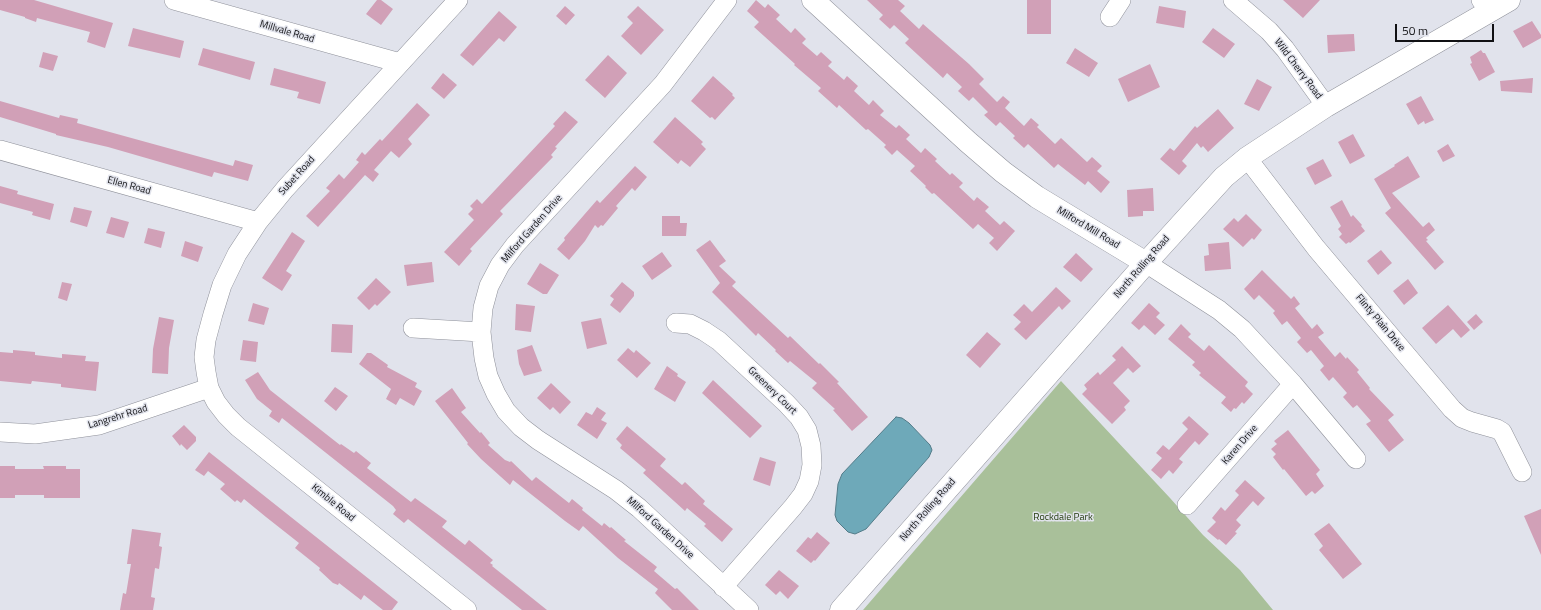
<!DOCTYPE html>
<style>
body{margin:0}
#map{position:relative;width:1541px;height:610px;overflow:hidden;background:#e1e3ec;font-family:"Titillium Web",sans-serif}
canvas{display:block}
.scale{position:absolute;left:1395px;top:24px;width:99px;height:18px;box-sizing:border-box;border:2px solid #111114;border-top:0;padding-left:5px;font-size:12px;line-height:14px;white-space:nowrap;color:#111114;-webkit-text-stroke:3px #e1e3ec;paint-order:stroke}
</style>
<div id="map">
<canvas width="1541" height="610"></canvas>
<div class="scale">50 m</div>
</div>
<script>
const ctx = document.querySelector('canvas').getContext('2d');
ctx.lineJoin = 'round';
function fill(path, color) {
  ctx.fillStyle = color;
  ctx.fill(path, 'evenodd');
}
function poly(rows) {
  const path = new Path2D();
  for (const r of rows) {
    path.moveTo(r[0], r[1]);
    for (let i = 2; i < r.length; i += 2) path.lineTo(r[i], r[i + 1]);
  }
  return path;
}
function trace(path, color, width, dash) {
  ctx.strokeStyle = color;
  ctx.lineWidth = width;
  ctx.lineCap = dash ? 'butt' : 'round';
  ctx.setLineDash(dash || []);
  ctx.stroke(path);
}
function label(font, color, halo, rows, align = 'center') {
  ctx.font = font + ' "Titillium Web",sans-serif';
  ctx.lineWidth = 3;
  ctx.setLineDash([]);
  ctx.textBaseline = 'middle';
  ctx.strokeStyle = halo;
  ctx.fillStyle = color;
  for (const [text, x, y, turn = 0] of rows) {
    ctx.save();
    ctx.translate(x, y);
    ctx.rotate((+turn || 0) * Math.PI / 180);
    ctx.textAlign = isNaN(turn) ? turn : align;
    if (halo) ctx.strokeText(text, 0, 0);
    ctx.fillText(text, 0, 0);
    ctx.restore();
  }
}
const green = poly([
 [1061,381,1170,498,1203,535,1240,570,1273,610,863,610]
]);
const water = poly([
 [896,417,902,418,909,423,930,445,932,450,929,457,866,529,855,534,848,532,837,521,835,515,838,484,842,474,896,417]
]);
const building = poly([
 [0,0,34,0,113,23,105,48,87,42,90,32,37,18,36,22,25,18,25,17,0,10],
 [377,0,381,0,393,9,381,25,366,14],
 [756,0,765,8,768,4,780,15,776,19,791,33,795,28,806,39,802,43,817,56,821,52,832,62,828,66,844,80,847,76,858,86,854,91,869,105,873,100,884,111,880,115,896,128,899,125,910,135,906,139,921,153,925,148,937,159,935,161,950,175,952,173,963,183,959,187,974,201,977,197,989,207,985,211,1000,225,1004,221,1015,231,997,251,989,243,994,238,978,224,973,229,934,193,932,194,925,187,926,186,910,171,915,166,897,150,892,155,884,147,886,145,868,129,866,130,839,105,837,108,818,91,821,88,794,65,795,64,754,27,759,22,747,11],
 [867,0,898,0,905,6,900,11,919,29,923,24,969,64,984,79,979,84,997,102,1003,96,1010,102,1005,108,1024,126,1031,118,1039,125,1037,127,1055,144,1061,138,1087,162,1092,157,1102,166,1097,171,1110,182,1101,193,1088,181,1085,185,1058,164,1054,168,1028,144,1024,148,1013,138,1015,136,1000,122,996,126,984,115,988,112,973,97,969,101,958,91,962,87,947,73,943,78,905,43,909,39,894,25,890,29,879,19,883,15],
 [1027,0,1051,0,1051,34,1027,34],
 [1283,0,1320,0,1303,18],
 [565,6,575,15,566,25,556,16],
 [638,6,664,30,641,55,621,36,633,23,627,17],
 [1159,6,1186,11,1184,28,1156,23],
 [499,11,517,27,504,42,499,38,473,66,460,55],
 [1532,21,1541,35,1541,38,1523,48,1513,31],
 [133,28,184,41,180,58,128,46],
 [1213,28,1235,44,1224,58,1202,42],
 [1354,34,1355,51,1328,53,1327,35],
 [203,48,255,62,250,80,198,65],
 [1075,48,1098,63,1089,77,1066,63],
 [1481,50,1483,53,1485,53,1495,72,1479,81,1470,64,1472,63,1470,57],
 [43,52,58,56,53,71,39,67],
 [608,55,627,73,605,98,585,80],
 [1150,64,1160,87,1128,102,1118,79],
 [274,68,326,82,320,104,297,98,299,92,270,85],
 [443,73,457,85,444,99,431,88],
 [713,76,733,94,732,95,735,98,715,120,712,117,710,118,691,101],
 [1533,78,1532,93,1501,91,1500,81],
 [1257,79,1272,87,1259,111,1244,104],
 [1421,96,1434,120,1425,124,1424,121,1418,125,1406,104],
 [0,101,59,118,60,115,78,119,77,123,233,166,235,160,253,165,248,181,214,172,212,177,108,147,56,135,56,134,0,117],
 [417,103,430,115,408,139,412,144,399,158,391,151,374,170,379,174,373,182,365,175,318,227,306,216,330,191,326,188,339,174,344,179,359,162,356,160,362,152,365,155,380,139,382,141],
 [1218,109,1234,128,1208,152,1203,146,1201,148,1197,143,1182,161,1187,166,1179,175,1160,159,1170,148,1174,151,1195,126,1197,128],
 [565,111,578,122,555,147,557,148,551,155,553,157,500,211,503,214,470,249,472,251,459,266,444,252,474,220,468,214,473,209,470,206,477,199,482,204,555,126,553,124],
 [675,117,703,142,701,144,706,149,690,167,681,160,678,164,653,142],
 [1353,134,1365,156,1350,164,1338,142],
 [1448,144,1455,156,1443,162,1437,151],
 [1408,156,1420,177,1392,193,1423,227,1429,222,1435,230,1426,238,1428,240,1426,241,1444,262,1435,270,1385,213,1391,208,1374,179,1395,166,1394,165],
 [1323,159,1332,176,1315,185,1306,168],
 [635,166,647,177,635,191,632,188,616,206,618,208,603,226,601,225,598,228,595,225,585,241,569,260,557,249,565,240,564,238,597,200,600,203],
 [0,186,18,191,17,194,54,204,50,220,32,215,33,212,0,203],
 [1153,188,1154,211,1143,211,1143,216,1128,217,1127,190],
 [1342,200,1351,217,1353,215,1362,225,1361,226,1365,231,1350,243,1349,242,1346,244,1339,237,1342,234,1338,229,1341,226,1330,207],
 [74,207,92,211,87,227,70,222],
 [1246,214,1262,230,1254,240,1252,238,1243,247,1223,229,1234,218,1238,222],
 [662,216,680,216,680,223,687,223,686,236,662,236],
 [111,217,129,222,124,238,106,233],
 [148,228,165,232,161,248,144,243],
 [292,232,305,241,286,271,292,275,282,291,262,278],
 [710,240,726,261,719,266,736,282,732,286,788,338,790,336,819,364,820,363,839,382,837,383,868,417,852,431,833,410,835,409,812,388,817,383,790,361,788,363,775,351,776,350,758,333,756,336,712,292,720,283,696,250],
 [185,241,203,247,198,262,181,256],
 [1229,242,1231,269,1205,271,1204,256,1209,255,1208,244],
 [1381,250,1392,263,1378,275,1367,261],
 [662,252,672,266,652,280,642,266],
 [1076,253,1093,269,1081,282,1063,267],
 [432,262,434,282,407,286,404,265],
 [540,263,559,275,547,294,543,294,527,284],
 [1262,270,1291,299,1294,296,1300,304,1295,308,1312,329,1317,324,1324,333,1318,337,1335,357,1340,352,1346,359,1347,357,1359,370,1357,372,1370,388,1369,389,1394,415,1388,420,1404,440,1389,452,1366,424,1371,421,1357,405,1353,408,1343,397,1347,393,1333,377,1329,381,1320,370,1324,366,1311,350,1307,353,1297,342,1301,338,1287,321,1282,325,1273,313,1275,311,1259,295,1254,300,1244,289],
 [376,278,391,292,377,306,375,304,369,310,357,298],
 [1408,279,1418,293,1404,305,1393,291],
 [62,282,72,284,67,301,58,298],
 [622,282,634,292,634,296,620,313,610,305,614,299,610,296],
 [1056,287,1071,301,1062,310,1059,306,1026,340,1014,329,1021,322,1013,315,1024,304,1032,312],
 [253,303,269,308,264,325,248,321],
 [1149,303,1160,313,1156,317,1165,325,1155,335,1144,325,1139,330,1131,323],
 [516,304,535,306,531,332,515,330],
 [1448,305,1470,330,1461,338,1453,329,1436,344,1422,328],
 [1476,314,1483,322,1474,330,1467,322],
 [159,317,174,320,169,348,168,374,152,373,153,349],
 [601,318,607,344,587,349,581,322],
 [332,324,353,325,352,353,331,352],
 [1181,324,1191,334,1188,337,1204,351,1209,345,1248,382,1245,386,1253,394,1244,404,1242,402,1236,409,1234,408,1231,412,1221,403,1226,397,1199,375,1201,373,1192,365,1195,362,1168,339],
 [987,332,1001,344,980,368,966,355],
 [243,340,258,342,256,362,240,360],
 [532,345,542,371,524,376,519,364,517,350],
 [1122,346,1141,366,1133,373,1128,368,1113,383,1130,401,1124,407,1126,410,1112,424,1082,394,1087,389,1084,385,1098,372,1100,375,1116,360,1112,356],
 [628,348,634,353,636,350,651,363,637,378,617,360],
 [13,350,35,352,35,355,62,358,62,354,86,356,85,361,99,362,96,391,61,387,61,384,32,381,31,384,0,381,0,352,13,353],
 [367,353,371,353,388,365,387,367,417,383,415,387,422,391,414,406,400,398,396,405,386,399,391,389,359,364],
 [667,366,678,374,677,376,686,382,675,402,654,389],
 [258,372,270,390,340,445,341,444,354,453,356,451,371,463,367,468,411,502,415,498,447,521,442,527,465,545,469,540,493,560,490,563,493,565,492,566,547,610,522,610,408,519,404,523,393,514,396,510,393,506,282,418,279,423,269,416,272,411,257,399,245,380],
 [713,380,762,426,750,438,702,393],
 [551,383,571,402,560,414,553,407,550,410,537,398],
 [335,387,348,396,336,411,324,401],
 [452,388,466,408,461,412,480,433,481,432,490,443,488,445,505,460,510,462,511,461,532,481,536,477,569,503,572,499,583,508,582,510,602,526,604,523,610,528,611,527,626,540,624,541,657,567,654,571,675,589,677,588,699,610,672,610,655,593,658,589,618,558,583,526,579,531,565,521,513,480,510,485,481,459,467,444,468,443,435,401],
 [597,407,606,413,601,420,607,423,597,439,577,425,586,412,592,415],
 [1189,416,1209,434,1199,445,1195,441,1179,459,1183,462,1173,474,1169,470,1161,479,1151,470,1162,458,1156,453,1163,445,1169,450,1188,429,1182,423],
 [184,425,196,437,196,441,187,450,181,444,180,446,172,436],
 [627,426,666,459,660,466,682,485,685,482,705,501,703,504,733,529,722,542,704,526,706,524,687,508,685,511,643,473,646,470,620,448,622,445,616,439],
 [1288,430,1320,470,1316,474,1324,486,1315,494,1312,491,1306,496,1284,469,1283,470,1273,457,1276,454,1271,449,1277,444,1274,441],
 [209,452,398,602,392,610,383,610,364,595,361,600,339,583,338,585,333,583,319,570,320,568,295,548,299,543,266,517,244,499,241,503,237,500,235,502,220,489,225,484,208,471,204,476,195,470],
 [760,457,776,462,770,486,753,480],
 [0,466,15,466,15,469,44,469,43,466,66,466,66,469,80,469,80,498,44,498,44,495,15,495,15,498,0,498],
 [1245,480,1265,498,1258,506,1253,501,1236,520,1241,525,1235,532,1237,533,1226,545,1219,539,1218,540,1207,531,1216,522,1212,518,1221,507,1225,511,1239,495,1235,491],
 [1541,509,1541,555,1524,516],
 [1329,523,1362,564,1343,579,1319,550,1323,546,1314,534],
 [132,529,161,533,159,546,162,547,159,569,155,568,151,597,155,598,153,610,120,610,123,593,126,594,131,564,127,564],
 [817,532,830,543,815,561,814,560,811,563,796,551,808,537,811,539],
 [779,570,799,586,788,599,780,591,776,595,765,585]
]);
const minor = poly([
 [174,0,400,63],
 [458,0,285,189,258,222,237,254,222,285,213,314,206,340,204,357,206,372,209,388,216,402,226,415,238,427,467,610],
 [727,0,663,84,515,245,500,265,489,286,483,308,481,332,484,358,488,376,496,394,506,411,521,427,538,440,616,490,639,508,749,610],
 [1233,0,1269,31,1285,49,1326,106],
 [1481,0,1490,11],
 [1110,17,1121,0],
 [0,150,258,222],
 [1247,158,1316,248,1452,409,1462,418,1472,422,1497,429,1502,432,1522,472],
 [1146,263,1219,310,1242,329,1293,384,1356,459],
 [676,323,690,324,704,331,719,341,786,403,799,417,807,430,811,446,812,465,809,481,803,494,793,507,723,587],
 [413,328,481,332],
 [0,432,35,434,99,425,209,388],
 [1187,505,1293,384]
]);
const major = poly([
 [813,0,968,142,1003,172,1037,197,1146,263],
 [841,610,1146,263,1224,177,1247,158,1326,106,1509,0]
]);
const streetNames = [
 ["Millvale Road",287,32,16],
 ["Wild Cherry Road",1298,69,53],
 ["Subet Road",297,176,-48],
 ["Ellen Road",129,186,15],
 ["Milford Mill Road",1088,228,31],
 ["Milford Garden Drive",532,229,-49],
 ["North Rolling Road",1142,267,-49],
 ["Flinty Plain Drive",1380,323,50],
 ["Greenery Court",772,391,44],
 ["Langrehr Road",118,417,-17],
 ["Karen Drive",1240,445,-49],
 ["Kimble Road",333,503,39],
 ["North Rolling Road",928,510,-49],
 ["Milford Garden Drive",660,528,42]
];
const parkNames = [
 ["Rockdale Park",1063,518]
];
fill(green, '#a9c09a');
fill(water, '#6ea9b9');
trace(water, '#527b88', 1);
fill(building, '#d1a0b7');
trace(minor, '#8f919a', 20);
trace(major, '#8f919a', 23);
trace(minor, '#fff', 19);
trace(major, '#fff', 22);
label('10px', '#111114', '#e1e3ec', streetNames);
label('10px', '#213a0b', '#e1e3ec', parkNames);
</script>
